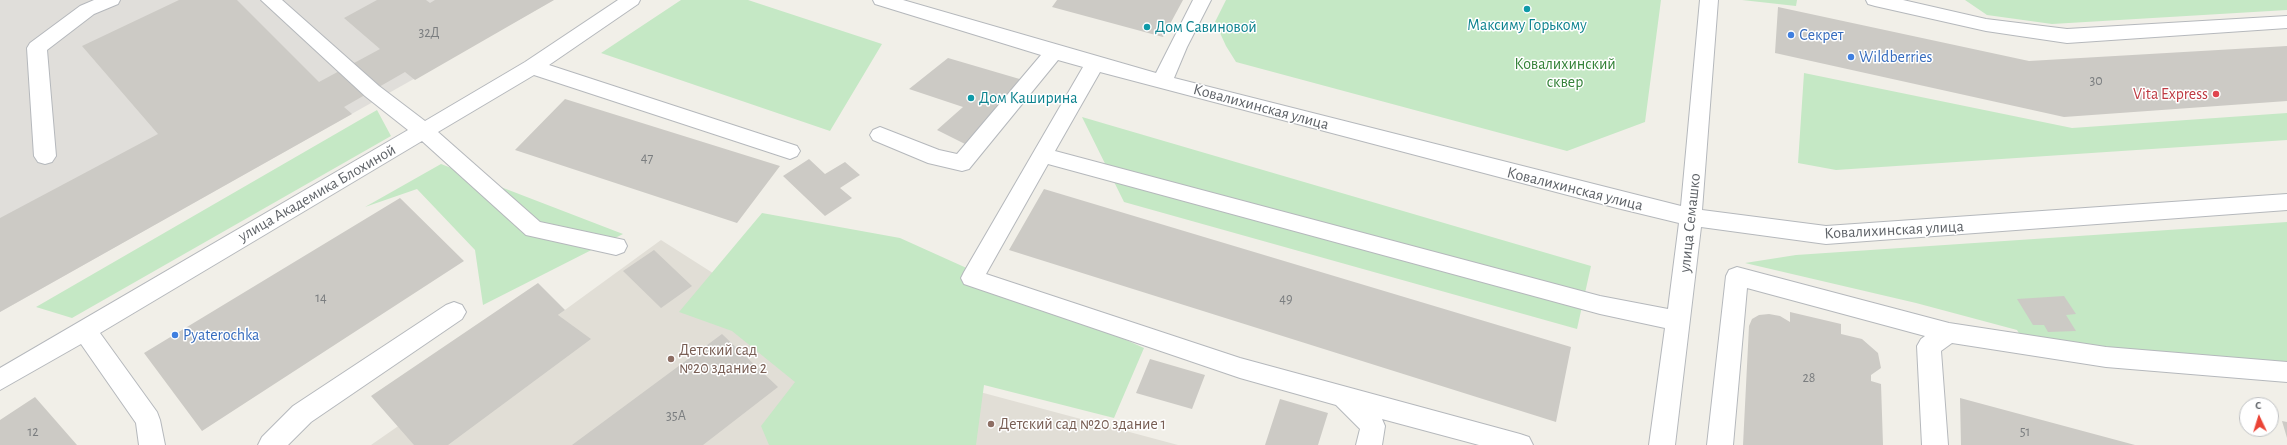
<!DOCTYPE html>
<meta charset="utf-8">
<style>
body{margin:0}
#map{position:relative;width:2287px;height:445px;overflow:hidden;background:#f1efe8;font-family:"Alegreya Sans",sans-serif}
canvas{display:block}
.north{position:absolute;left:2239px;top:397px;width:40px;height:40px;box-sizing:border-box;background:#fff;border:1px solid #bfc1c3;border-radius:50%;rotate:356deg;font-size:11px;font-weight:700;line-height:16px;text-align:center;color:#5f6368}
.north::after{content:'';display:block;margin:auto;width:14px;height:18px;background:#ea4335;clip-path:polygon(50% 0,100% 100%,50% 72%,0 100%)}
</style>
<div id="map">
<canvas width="2287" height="445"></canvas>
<div class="north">С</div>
</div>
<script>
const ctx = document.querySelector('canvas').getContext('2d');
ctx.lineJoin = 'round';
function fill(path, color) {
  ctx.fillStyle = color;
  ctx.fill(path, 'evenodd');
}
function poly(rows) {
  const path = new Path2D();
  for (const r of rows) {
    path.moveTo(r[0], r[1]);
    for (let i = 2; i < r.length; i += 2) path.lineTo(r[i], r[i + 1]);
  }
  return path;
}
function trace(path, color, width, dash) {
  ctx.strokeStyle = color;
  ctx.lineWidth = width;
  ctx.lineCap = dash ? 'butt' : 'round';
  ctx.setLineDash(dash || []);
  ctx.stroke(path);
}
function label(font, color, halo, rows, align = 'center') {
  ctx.font = font + ' "Alegreya Sans",sans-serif';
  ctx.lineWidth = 3;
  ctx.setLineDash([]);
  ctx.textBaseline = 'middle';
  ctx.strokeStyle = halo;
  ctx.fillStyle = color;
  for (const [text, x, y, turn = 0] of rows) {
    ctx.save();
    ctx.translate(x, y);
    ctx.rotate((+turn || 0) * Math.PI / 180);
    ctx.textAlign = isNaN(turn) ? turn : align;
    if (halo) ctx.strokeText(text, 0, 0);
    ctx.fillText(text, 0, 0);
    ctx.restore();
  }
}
const industrial = poly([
 [0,0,554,0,0,312]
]);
const education = poly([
 [661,240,917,403,950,384,1178,445,371,445,558,315]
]);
const green = poly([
 [681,0,748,0,882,44,830,131,601,53],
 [1226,0,1661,0,1645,122,1567,151,1236,62,1226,46,1215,22],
 [1742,0,1797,0,1796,6],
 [1965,0,2287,0,2287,10,2052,24,1987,15],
 [1804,73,2072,128,2287,113,2287,140,1836,170,1798,163],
 [377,110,391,136,72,318,36,307],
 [1082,117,1591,266,1577,329,1124,202],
 [441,164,623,234,483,305,475,250,417,189,365,207],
 [762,213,900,238,1144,348,1114,418,984,385,976,445,769,445,761,426,795,382,732,331,679,312],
 [2287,222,2287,368,2023,340,2017,330,1916,303,1745,263,1796,255]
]);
const building = poly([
 [179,0,237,0,319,82,380,49,344,18,377,0,426,0,430,3,435,0,554,0,415,80,405,72,344,107,352,114,0,312,0,218,158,134,82,46],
 [1057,0,1183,0,1163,37,1052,7],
 [1778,7,2029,61,2287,46,2287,101,2064,117,1775,53],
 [948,58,1023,80,965,144,937,130,963,107,909,89],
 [565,99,780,166,737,223,515,150],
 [809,159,825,174,845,162,860,175,840,188,852,198,825,216,783,176],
 [1044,189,1571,347,1556,422,1009,250],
 [400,198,464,261,202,431,144,353],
 [654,250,692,286,661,308,623,271],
 [538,283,565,310,558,315,591,339,448,445,414,445,371,396],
 [2064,296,2076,314,2066,315,2076,331,2048,332,2044,325,2033,325,2017,299],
 [1790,312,1841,324,1841,334,1862,339,1878,353,1881,368,1871,375,1871,381,1881,384,1883,445,1743,445,1749,326,1752,319,1759,315,1769,314,1780,316,1790,322],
 [722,334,778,387,703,445,572,445],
 [1150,359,1205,375,1192,409,1136,393],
 [35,397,77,445,0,445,0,420],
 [1960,398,2135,445,1961,445],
 [1280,399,1328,413,1318,445,1265,445],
 [2282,421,2287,422,2287,438]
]);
const minor = poly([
 [94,0,120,0,118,4,94,14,47,50,56,156,52,162,45,164,38,162,34,156,27,48,30,43,80,6,94,0],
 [261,0,282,0,379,86,425,121,525,62,618,0,640,0,638,4,549,65,797,146,800,151,797,156,790,159,534,75,438,132,540,222,624,240,627,246,624,252,616,255,526,235,422,141,100,333,157,412,160,420,165,445,139,445,136,423,81,344,0,390,0,368,408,130,365,96,261,0],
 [873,0,903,0,1156,73,1193,0,1211,0,1187,47,1174,78,1681,206,1700,0,1718,0,1702,210,1826,226,2287,194,2287,210,1826,244,1701,227,1675,445,1649,445,1665,328,1600,314,1048,164,986,274,1240,358,1520,434,1529,437,1533,445,1479,445,1382,419,1385,426,1382,445,1356,445,1360,429,1336,405,1240,378,964,284,961,278,964,272,1083,67,1058,60,969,169,962,171,928,163,873,140,870,135,873,130,880,127,939,150,957,154,1041,55,875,4,873,0],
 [1100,72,1617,208,1679,223,1668,309,1600,296,1055,151,1100,72],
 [1866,0,1903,0,1986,19,2067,29,2287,16,2287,28,2067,43,1986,31,1875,6,1868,4,1866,0],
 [1737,267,1949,323,2106,347,2287,362,2287,382,2106,367,1952,343,1941,351,1948,445,1922,445,1917,346,1921,339,1925,336,1747,288,1733,445,1707,445,1726,276,1729,270,1737,267],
 [454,302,462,305,466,312,462,319,311,422,288,445,258,445,262,437,293,406,446,305,454,302]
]);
const markers = [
 [1527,9,4,"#0f9aa8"],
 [1147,27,4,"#0f9aa8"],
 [1791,35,4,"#3f7fe0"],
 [1851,57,4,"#3f7fe0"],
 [2216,94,4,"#e0444e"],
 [971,98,4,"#0f9aa8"],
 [175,335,4,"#3f7fe0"],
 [671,359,4,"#8d6e63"],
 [991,424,4,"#8d6e63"]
];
const numberNames = [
 ["32Д",429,33],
 ["30",2096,81],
 ["47",647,158],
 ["14",321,298],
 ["49",1286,299],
 ["28",1809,378],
 ["35А",676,416],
 ["12",33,432],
 ["51",2025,432]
];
const cultureNames = [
 ["Максиму Горькому",1527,25,"center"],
 ["Дом Савиновой",1155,27],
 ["Дом Каширина",979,98]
];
const shopNames = [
 ["Секрет",1799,35],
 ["Wildberries",1859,57],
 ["Pyaterochka",183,335]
];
const parkNames = [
 ["Ковалихинский",1565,64],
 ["сквер",1565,82]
];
const healthNames = [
 ["Vita Express",2208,94]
];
const streetNames = [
 ["Ковалихинская улица",1261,107,15],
 ["Ковалихинская улица",1575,189,14],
 ["улица Академика Блохиной",317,193,-30],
 ["улица Семашко",1690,223,-84],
 ["Ковалихинская улица",1894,230,-3]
];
const educationNames = [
 ["Детский сад",679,350],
 ["№20 здание 2",679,368],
 ["Детский сад №20 здание 1",999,424]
];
fill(industrial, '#e0deda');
fill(education, '#e1ded6');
fill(green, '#c5e8c5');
fill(building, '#cccac5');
trace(minor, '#b5b8bc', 2);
fill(minor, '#fff');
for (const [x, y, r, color] of markers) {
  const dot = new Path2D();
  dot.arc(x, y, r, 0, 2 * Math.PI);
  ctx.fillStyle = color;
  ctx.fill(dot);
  trace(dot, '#fff', 1.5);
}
label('14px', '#7a7d7f', null, numberNames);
label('16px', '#0d838f', '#fff', cultureNames, 'left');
label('16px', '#366cbe', '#fff', shopNames, 'left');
label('16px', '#348238', '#fff', parkNames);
label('16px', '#be3a42', '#fff', healthNames, 'right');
label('16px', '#5f6368', '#fff', streetNames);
label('16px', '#785e54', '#fff', educationNames, 'left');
</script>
